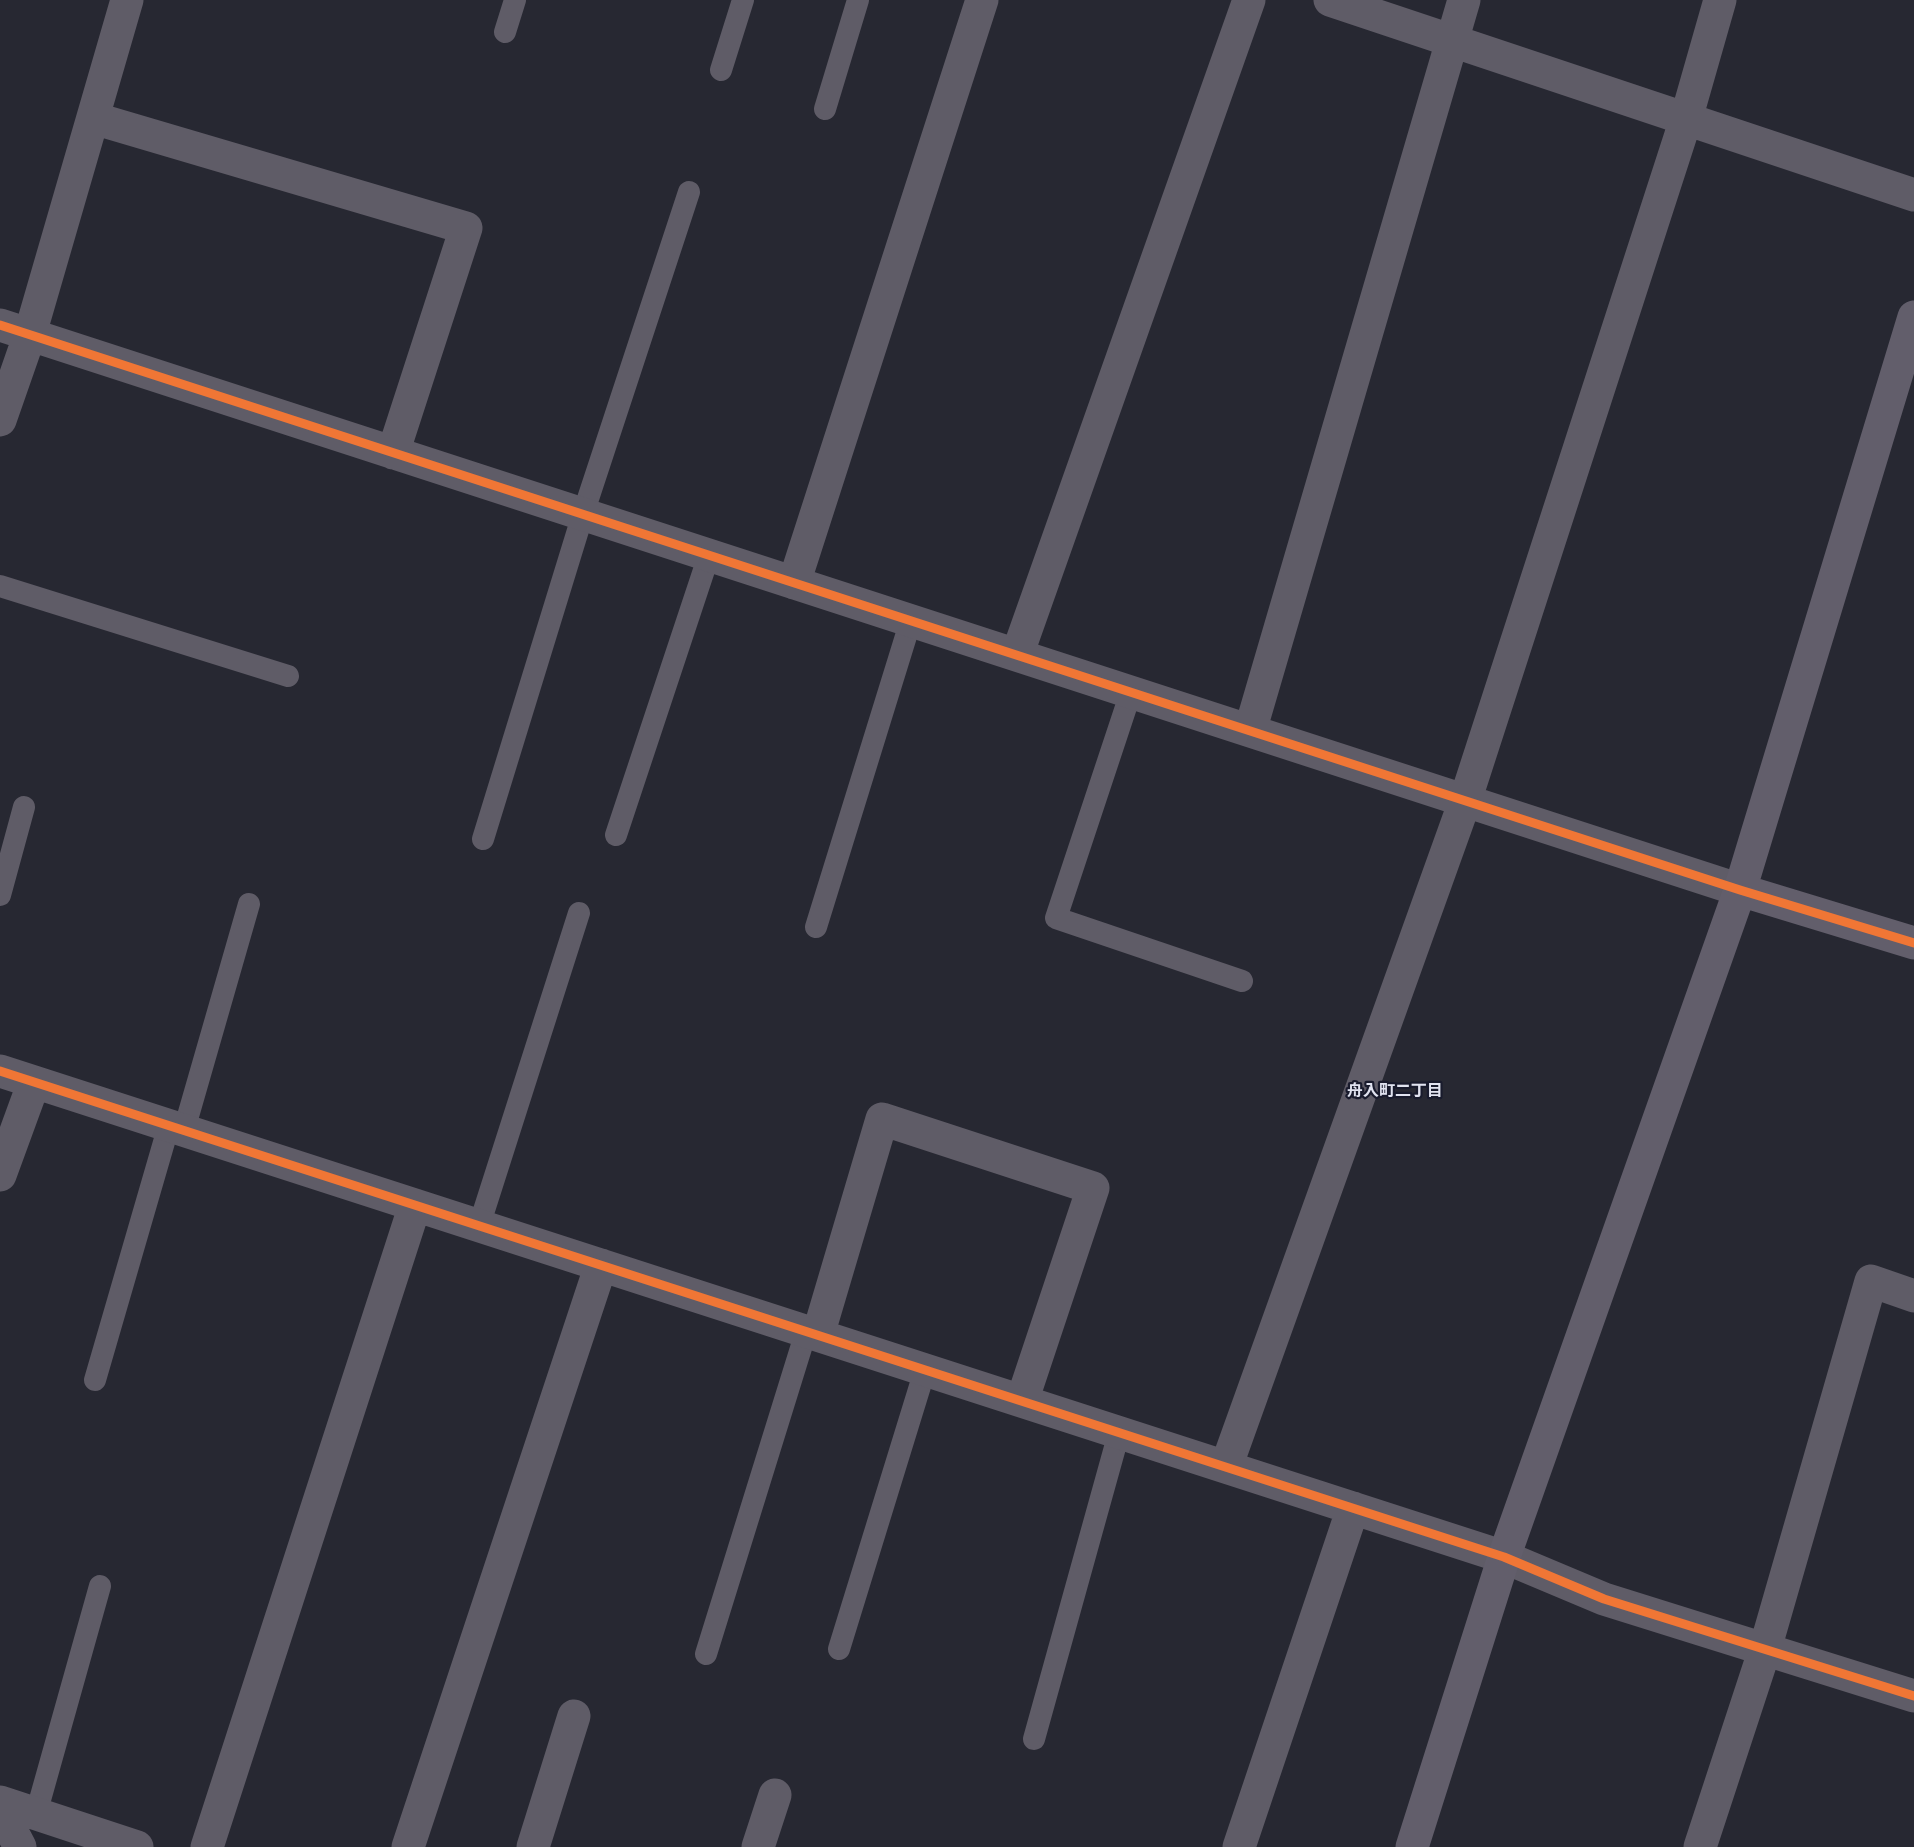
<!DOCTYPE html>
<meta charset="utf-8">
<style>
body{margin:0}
canvas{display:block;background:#272832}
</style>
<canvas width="1914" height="1847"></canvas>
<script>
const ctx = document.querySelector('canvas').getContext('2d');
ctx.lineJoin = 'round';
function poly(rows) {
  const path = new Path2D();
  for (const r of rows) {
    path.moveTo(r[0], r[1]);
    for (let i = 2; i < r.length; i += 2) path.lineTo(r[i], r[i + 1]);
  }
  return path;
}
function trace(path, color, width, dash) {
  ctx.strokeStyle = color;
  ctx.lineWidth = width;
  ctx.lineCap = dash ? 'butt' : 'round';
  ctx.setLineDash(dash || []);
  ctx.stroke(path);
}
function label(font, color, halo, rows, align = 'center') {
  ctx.font = font + ' "IBM Plex Sans","Noto Sans JP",sans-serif';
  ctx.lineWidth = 4.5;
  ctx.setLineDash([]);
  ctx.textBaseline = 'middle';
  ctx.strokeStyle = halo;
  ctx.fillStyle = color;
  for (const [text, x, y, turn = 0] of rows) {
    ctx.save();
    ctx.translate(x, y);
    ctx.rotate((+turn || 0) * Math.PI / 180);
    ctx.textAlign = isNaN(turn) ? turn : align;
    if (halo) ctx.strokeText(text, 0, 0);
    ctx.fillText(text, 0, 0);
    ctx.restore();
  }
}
const lane = poly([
 [505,32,515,0],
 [721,70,743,0],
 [825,109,858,0],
 [0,586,288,676],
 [1131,692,1056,918,1242,981],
 [616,835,709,555],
 [483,839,583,514,689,192],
 [0,895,24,807],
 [816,927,911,620],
 [184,1130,249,904],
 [479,1226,579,913],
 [95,1380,169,1125],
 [839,1649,925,1370],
 [706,1654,806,1332],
 [1034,1739,1119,1433],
 [36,1814,100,1586]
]);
const street = poly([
 [1330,0,1914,195],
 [93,118,466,228,393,453],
 [0,325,1740,890],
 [0,420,30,334,127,0],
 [794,583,982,0],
 [1017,655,1249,0],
 [1250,731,1464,0],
 [0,1071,1504,1557,1604,1599,1914,1696],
 [0,1175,34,1082],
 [818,1335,882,1119,1093,1188,1022,1401],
 [1226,1467,1465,801,1686,119,1720,0],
 [0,1802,137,1847],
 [0,1809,20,1847],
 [207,1847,415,1205],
 [408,1847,601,1265],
 [533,1847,574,1716],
 [758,1847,775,1795],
 [1239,1847,1353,1508],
 [1700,1847,1765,1649,1871,1281,1914,1296]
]);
const secondary = poly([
 [1740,890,1914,943],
 [1412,1847,1504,1557,1740,890,1914,317]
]);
const cycleway = poly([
 [0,325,1740,890,1914,943],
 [0,1071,1504,1557,1604,1599,1914,1696]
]);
const neighbourhoodNames = [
 ["舟入町二丁目",1395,1091]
];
trace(lane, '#5f5c67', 22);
trace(street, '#5f5c67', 33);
trace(secondary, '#625e6b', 33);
trace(cycleway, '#f07635', 9);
label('bold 16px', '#e1e3f0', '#191b2d', neighbourhoodNames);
</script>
